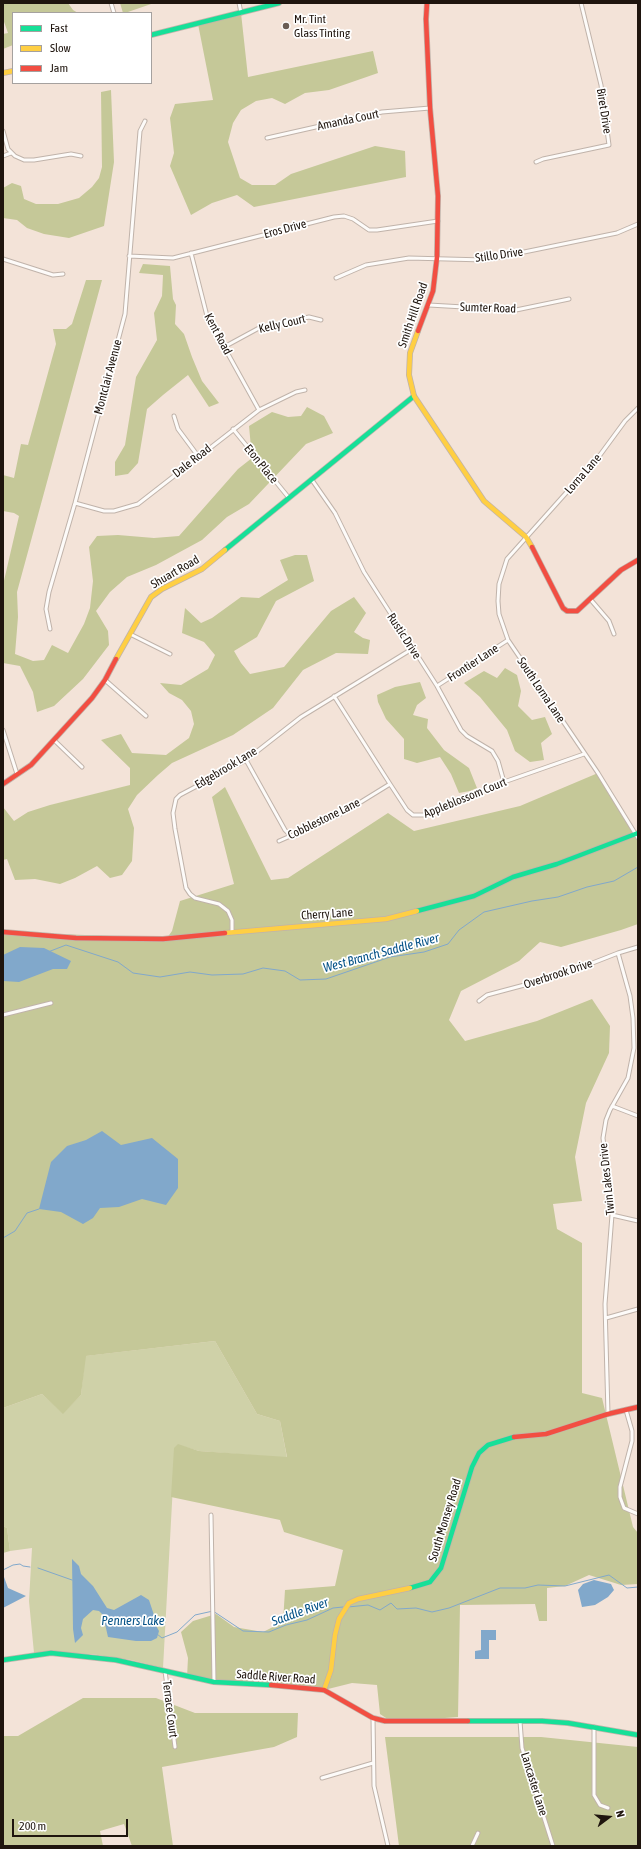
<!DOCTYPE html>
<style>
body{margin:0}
#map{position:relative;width:641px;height:1849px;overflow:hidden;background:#f3e3d8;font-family:"Asap Condensed",sans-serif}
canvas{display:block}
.frame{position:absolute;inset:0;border:4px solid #1f150e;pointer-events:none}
.legend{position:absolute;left:12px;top:12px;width:140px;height:72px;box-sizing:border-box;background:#fff;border:1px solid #a5a19f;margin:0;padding:5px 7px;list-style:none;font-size:12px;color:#1f150e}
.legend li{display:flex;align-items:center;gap:8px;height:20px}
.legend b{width:20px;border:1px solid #a5a19f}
.north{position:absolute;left:589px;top:1797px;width:40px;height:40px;-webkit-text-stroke:3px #fff;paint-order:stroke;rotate:74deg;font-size:11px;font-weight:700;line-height:16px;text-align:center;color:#1f150e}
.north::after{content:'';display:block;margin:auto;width:14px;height:18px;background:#1f150e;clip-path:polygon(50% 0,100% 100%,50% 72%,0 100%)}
.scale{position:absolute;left:12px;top:1819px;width:116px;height:18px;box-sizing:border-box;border:2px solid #1f150e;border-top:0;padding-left:5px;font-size:12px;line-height:14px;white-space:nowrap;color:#1f150e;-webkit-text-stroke:3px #fff;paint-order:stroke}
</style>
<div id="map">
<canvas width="641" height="1849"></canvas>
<div class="frame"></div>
<ul class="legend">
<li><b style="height:5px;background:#16e098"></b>Fast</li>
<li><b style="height:5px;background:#ffcf43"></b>Slow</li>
<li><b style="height:5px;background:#f24e42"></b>Jam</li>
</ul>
<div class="north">N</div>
<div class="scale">200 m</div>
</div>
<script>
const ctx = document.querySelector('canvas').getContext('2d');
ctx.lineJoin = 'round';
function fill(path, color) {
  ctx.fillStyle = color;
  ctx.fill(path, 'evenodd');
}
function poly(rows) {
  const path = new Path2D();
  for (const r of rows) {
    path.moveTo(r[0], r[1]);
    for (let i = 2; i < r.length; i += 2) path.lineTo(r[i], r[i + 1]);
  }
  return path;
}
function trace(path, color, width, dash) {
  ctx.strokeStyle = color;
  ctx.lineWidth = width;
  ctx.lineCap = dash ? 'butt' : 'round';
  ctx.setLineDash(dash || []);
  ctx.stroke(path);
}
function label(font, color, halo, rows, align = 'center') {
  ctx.font = font + ' "Asap Condensed",sans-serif';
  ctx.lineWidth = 3.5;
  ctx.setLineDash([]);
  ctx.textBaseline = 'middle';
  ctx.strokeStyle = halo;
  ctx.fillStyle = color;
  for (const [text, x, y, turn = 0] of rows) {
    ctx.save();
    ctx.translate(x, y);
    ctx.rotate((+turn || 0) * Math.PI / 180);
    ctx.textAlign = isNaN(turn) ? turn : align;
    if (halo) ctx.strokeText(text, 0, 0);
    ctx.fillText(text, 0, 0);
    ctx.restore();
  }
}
const green = poly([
 [215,1341,257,1414,280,1421,287,1458,199,1451,178,1445,175,1448,163,1668,131,1660,91,1654,34,1653,29,1601,32,1548,10,1551,7,1528,3,1526,3,1408,42,1394,63,1413,81,1395,85,1356]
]);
const forest = poly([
 [3,3,68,3,73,10,78,13,13,13,13,45,3,49,3,34,8,33,3,19],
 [120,3,154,3,125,13,123,13],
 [241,13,248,77,373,51,378,73,329,90,305,93,285,104,272,98,256,101,241,110,233,123,228,142,240,178,252,185,275,185,291,174,375,146,405,151,406,177,254,207,237,195,212,203,191,215,170,166,174,153,170,118,175,104,213,100,198,24],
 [111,90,114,162,104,226,69,238,44,234,27,228,17,220,3,218,3,188,12,183,21,186,24,199,36,204,58,204,79,198,92,187,99,178,102,167,101,92],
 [143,264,170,266,173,299,176,305,175,324,184,334,192,357,202,381,219,403,209,407,188,375,163,395,147,409,138,463,128,474,115,476,115,462,125,445,136,377,157,340,154,313,162,296,163,275,139,273],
 [86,280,102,280,17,592,18,617,15,654,33,661,44,660,52,645,68,653,84,624,90,608,93,581,89,547,97,536,118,535,154,538,179,536,238,469,252,458,249,426,272,412,288,417,301,416,307,407,324,416,333,433,306,444,249,504,227,517,202,540,156,565,127,577,110,592,96,611,108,631,109,645,83,679,54,706,37,712,33,692,20,666,3,663,3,585,19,516,14,513,3,511,3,475,14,478,21,444,28,445,56,344,53,329,66,329,72,324],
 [295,555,307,555,314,581,276,601,257,637,234,651,241,663,250,674,284,667,331,611,354,597,366,613,354,632,363,638,370,640,368,654,336,653,303,670,273,708,233,735,172,763,158,775,137,795,128,809,134,828,132,861,122,875,110,878,97,866,75,878,60,884,35,879,15,880,7,859,3,860,3,807,14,821,28,812,50,805,130,785,130,768,101,740,121,734,132,753,166,755,189,738,194,724,191,711,182,700,169,693,160,683,181,685,208,669,215,655,204,642,182,633,185,608,201,623,212,618,241,597,259,598,288,580,280,560],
 [505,668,517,675,521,691,518,706,532,720,545,717,552,734,541,743,544,760,530,762,515,751,507,730,480,697,464,683,484,671,497,678],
 [420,682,426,698,417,705,413,715,428,719,427,728,444,750,469,768,477,788,470,791,459,793,451,774,440,757,417,763,404,759,404,739,386,719,378,702,377,695,395,687],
 [598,773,636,834,638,842,638,924,621,930,561,947,540,942,519,961,461,991,449,1020,465,1041,537,1021,592,999,610,1026,609,1053,586,1103,575,1157,582,1201,553,1204,557,1229,582,1243,582,1393,602,1398,633,1527,638,1533,638,1584,621,1585,589,1575,565,1586,547,1588,547,1621,539,1621,535,1604,460,1605,458,1717,392,1722,380,1714,377,1685,352,1683,324,1690,262,1687,187,1677,188,1658,181,1632,193,1621,216,1614,234,1627,263,1632,283,1622,285,1590,335,1586,343,1550,284,1532,280,1520,171,1497,174,1448,178,1444,199,1451,287,1457,280,1421,257,1414,215,1341,86,1356,81,1395,63,1414,42,1394,3,1408,3,932,167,938,172,931,180,901,234,884,212,797,225,787,271,880,288,878,388,813,414,831,520,806],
 [3,1526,7,1528,10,1551,3,1553],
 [83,1698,156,1698,195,1713,298,1713,297,1737,274,1747,162,1767,173,1846,132,1846,124,1824,100,1831,103,1846,3,1846,3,1736,18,1736],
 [385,1737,541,1737,638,1747,638,1846,399,1846]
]);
const water = poly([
 [20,947,44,948,71,961,67,969,53,969,19,982,3,981,3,955],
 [102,1131,121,1145,152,1138,178,1159,178,1188,166,1205,142,1199,119,1207,100,1208,93,1218,83,1224,61,1212,39,1209,51,1162,67,1146,86,1140],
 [72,1559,79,1566,81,1574,93,1586,107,1608,114,1610,141,1595,149,1600,154,1615,154,1622,159,1631,157,1638,151,1641,136,1641,108,1637,103,1615,99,1611,93,1610,83,1619,81,1628,83,1635,75,1643,73,1629],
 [4,1577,8,1588,26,1596,3,1608],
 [594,1580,611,1584,614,1590,608,1597,595,1605,582,1607,578,1590,583,1584],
 [481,1630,496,1630,496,1640,489,1640,489,1659,475,1659,475,1651,481,1650]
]);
const stream = poly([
 [48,952,66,945,118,962,133,973,160,977,190,972,212,975,243,974,263,968,285,971,300,980,326,979,390,957,424,952,448,944,459,930,484,912,532,901,558,897,587,887,614,881,638,867],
 [3,1238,15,1231,27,1213,39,1209],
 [38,1568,72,1580],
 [3,1570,13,1565,20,1564,23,1566,30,1567],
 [348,1607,368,1605,380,1610,391,1603,397,1609,416,1608,432,1612,449,1608,500,1588,525,1588,538,1585,565,1586,609,1575,627,1588,638,1587],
 [157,1634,162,1638,177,1632,195,1615,213,1611,243,1631,269,1632,286,1625,307,1620,333,1608,343,1607]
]);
const street = poly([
 [111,3,114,13],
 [239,3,241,13],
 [3,131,8,149,15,156,24,160,34,160,71,154,81,156],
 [267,138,382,112,430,108],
 [3,156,11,153],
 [536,162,543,159,609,145,601,85,581,3],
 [191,253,207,316,259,410],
 [129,256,173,258,334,217,344,216,353,219,369,230,377,230,438,221],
 [3,259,53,275,63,274],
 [336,278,366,265,409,258,485,260,617,233,638,224],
 [429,305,516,310,569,299],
 [224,347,259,328,309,317,321,320],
 [638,408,625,421,600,455,507,559,499,584,498,601,499,614,508,640,598,773,638,838],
 [174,416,178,429,198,456],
 [233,429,289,498],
 [312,480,335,513,364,572,437,686,461,730,467,736,492,751,498,761,504,782],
 [75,503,104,511,114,511,138,504,259,410,296,392,305,390],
 [591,600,609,621,614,634],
 [50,629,46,609,49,592,75,503,125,314,140,131,145,121],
 [130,634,170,654],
 [105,680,146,716],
 [437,686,508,640],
 [334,696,390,784,407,810,413,815,424,815,504,782,584,754],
 [3,730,17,774],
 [55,741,82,767],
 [246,760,285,830,290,835],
 [279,841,343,813,390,784],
 [232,931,232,920,228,911,219,904,195,898,190,894,186,888,175,829,173,813,176,799,180,795,246,760,301,717,412,649],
 [479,1001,487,995,562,975,618,953,638,947],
 [3,1015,51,1003],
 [612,1106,638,1116],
 [612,1215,638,1221],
 [606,1318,638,1309],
 [626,1410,632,1431,632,1441,620,1487,620,1497,624,1508,638,1514],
 [608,1414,605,1304,612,1215,603,1138,606,1120,610,1110,628,1078,634,1048,633,1018,630,996,618,953],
 [211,1515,214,1682],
 [165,1671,175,1747],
 [373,1718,374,1786,388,1846],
 [520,1721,522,1748,553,1846],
 [594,1727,594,1795,600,1805,608,1808],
 [322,1778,373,1763],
 [472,1846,478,1833]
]);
const fast = poly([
 [151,35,279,3],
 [225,550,414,396],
 [417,911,474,896,513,877,557,864,638,833],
 [410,1588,430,1582,441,1568,472,1467,479,1453,488,1445,514,1437],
 [3,1660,51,1653,116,1660,214,1682,271,1685],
 [468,1721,542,1721,568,1723,638,1735]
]);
const slow = poly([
 [3,73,13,71],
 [418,331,410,353,409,375,414,396,484,501,526,537,532,547],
 [116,659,151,597,162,589,202,569,225,550],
 [225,933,386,919,417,911],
 [324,1690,331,1670,335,1635,339,1619,349,1603,358,1599,410,1588]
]);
const jam = poly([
 [418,331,433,291,437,257,438,196,430,108,426,19,427,3],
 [532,547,563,608,567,611,577,611,621,570,638,560],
 [3,784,31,765,92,698,105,680,116,659],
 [3,932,76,938,163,939,225,933],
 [514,1437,546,1434,608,1414,638,1407],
 [271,1685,324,1690,373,1718,385,1721,468,1721]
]);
const markers = [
 [286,26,4,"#695d55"]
];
const poiNames = [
 ["Mr. Tint",294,19],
 ["Glass Tinting",294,33]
];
const streetNames = [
 ["Biret Drive",604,111,81],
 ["Amanda Court",348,120,-12],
 ["Eros Drive",285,229,-15],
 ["Stillo Drive",499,255,-8],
 ["Sumter Road",488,308,2],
 ["Smith Hill Road",413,315,-71],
 ["Kelly Court",282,324,-13],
 ["Kent Road",218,334,62],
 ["Montclair Avenue",108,377,-75],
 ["Dale Road",192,461,-38],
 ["Eton Place",261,464,51],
 ["Lorna Lane",583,474,-49],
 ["Shuart Road",175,572,-30],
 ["Rustic Drive",404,636,57],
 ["Frontier Lane",473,663,-33],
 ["South Lorna Lane",541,690,56],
 ["Edgebrook Lane",226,768,-31],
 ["Appleblossom Court",465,798,-22],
 ["Cobblestone Lane",324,819,-26],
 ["Cherry Lane",327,914,-4],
 ["Overbrook Drive",558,974,-18],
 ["Twin Lakes Drive",607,1179,-96],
 ["South Monsey Road",445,1520,-73],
 ["Saddle River Road",276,1677,4],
 ["Terrace Court",170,1709,83],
 ["Lancaster Lane",534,1784,73]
];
const waterNames = [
 ["West Branch Saddle River",381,953,-15],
 ["Saddle River",300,1612,-20],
 ["Penners Lake",133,1621]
];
fill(green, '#cfd1a8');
fill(forest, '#c5c898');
fill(water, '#81a8cb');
trace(stream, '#81a8cb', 1);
trace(street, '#c0b3aa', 5);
trace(fast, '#c0b3aa', 6);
trace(slow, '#c0b3aa', 6);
trace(jam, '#c0b3aa', 6);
trace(street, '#fdfbf9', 3);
trace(fast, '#16e098', 4.5);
trace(slow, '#ffcf43', 4.5);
trace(jam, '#f24e42', 4.5);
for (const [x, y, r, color] of markers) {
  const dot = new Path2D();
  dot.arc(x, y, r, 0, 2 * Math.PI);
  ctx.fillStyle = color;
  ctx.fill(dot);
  trace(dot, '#fff', 1.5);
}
label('12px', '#1f150e', '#fff', poiNames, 'left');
label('12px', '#1f150e', '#fff', streetNames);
label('italic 13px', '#055287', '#fff', waterNames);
</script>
